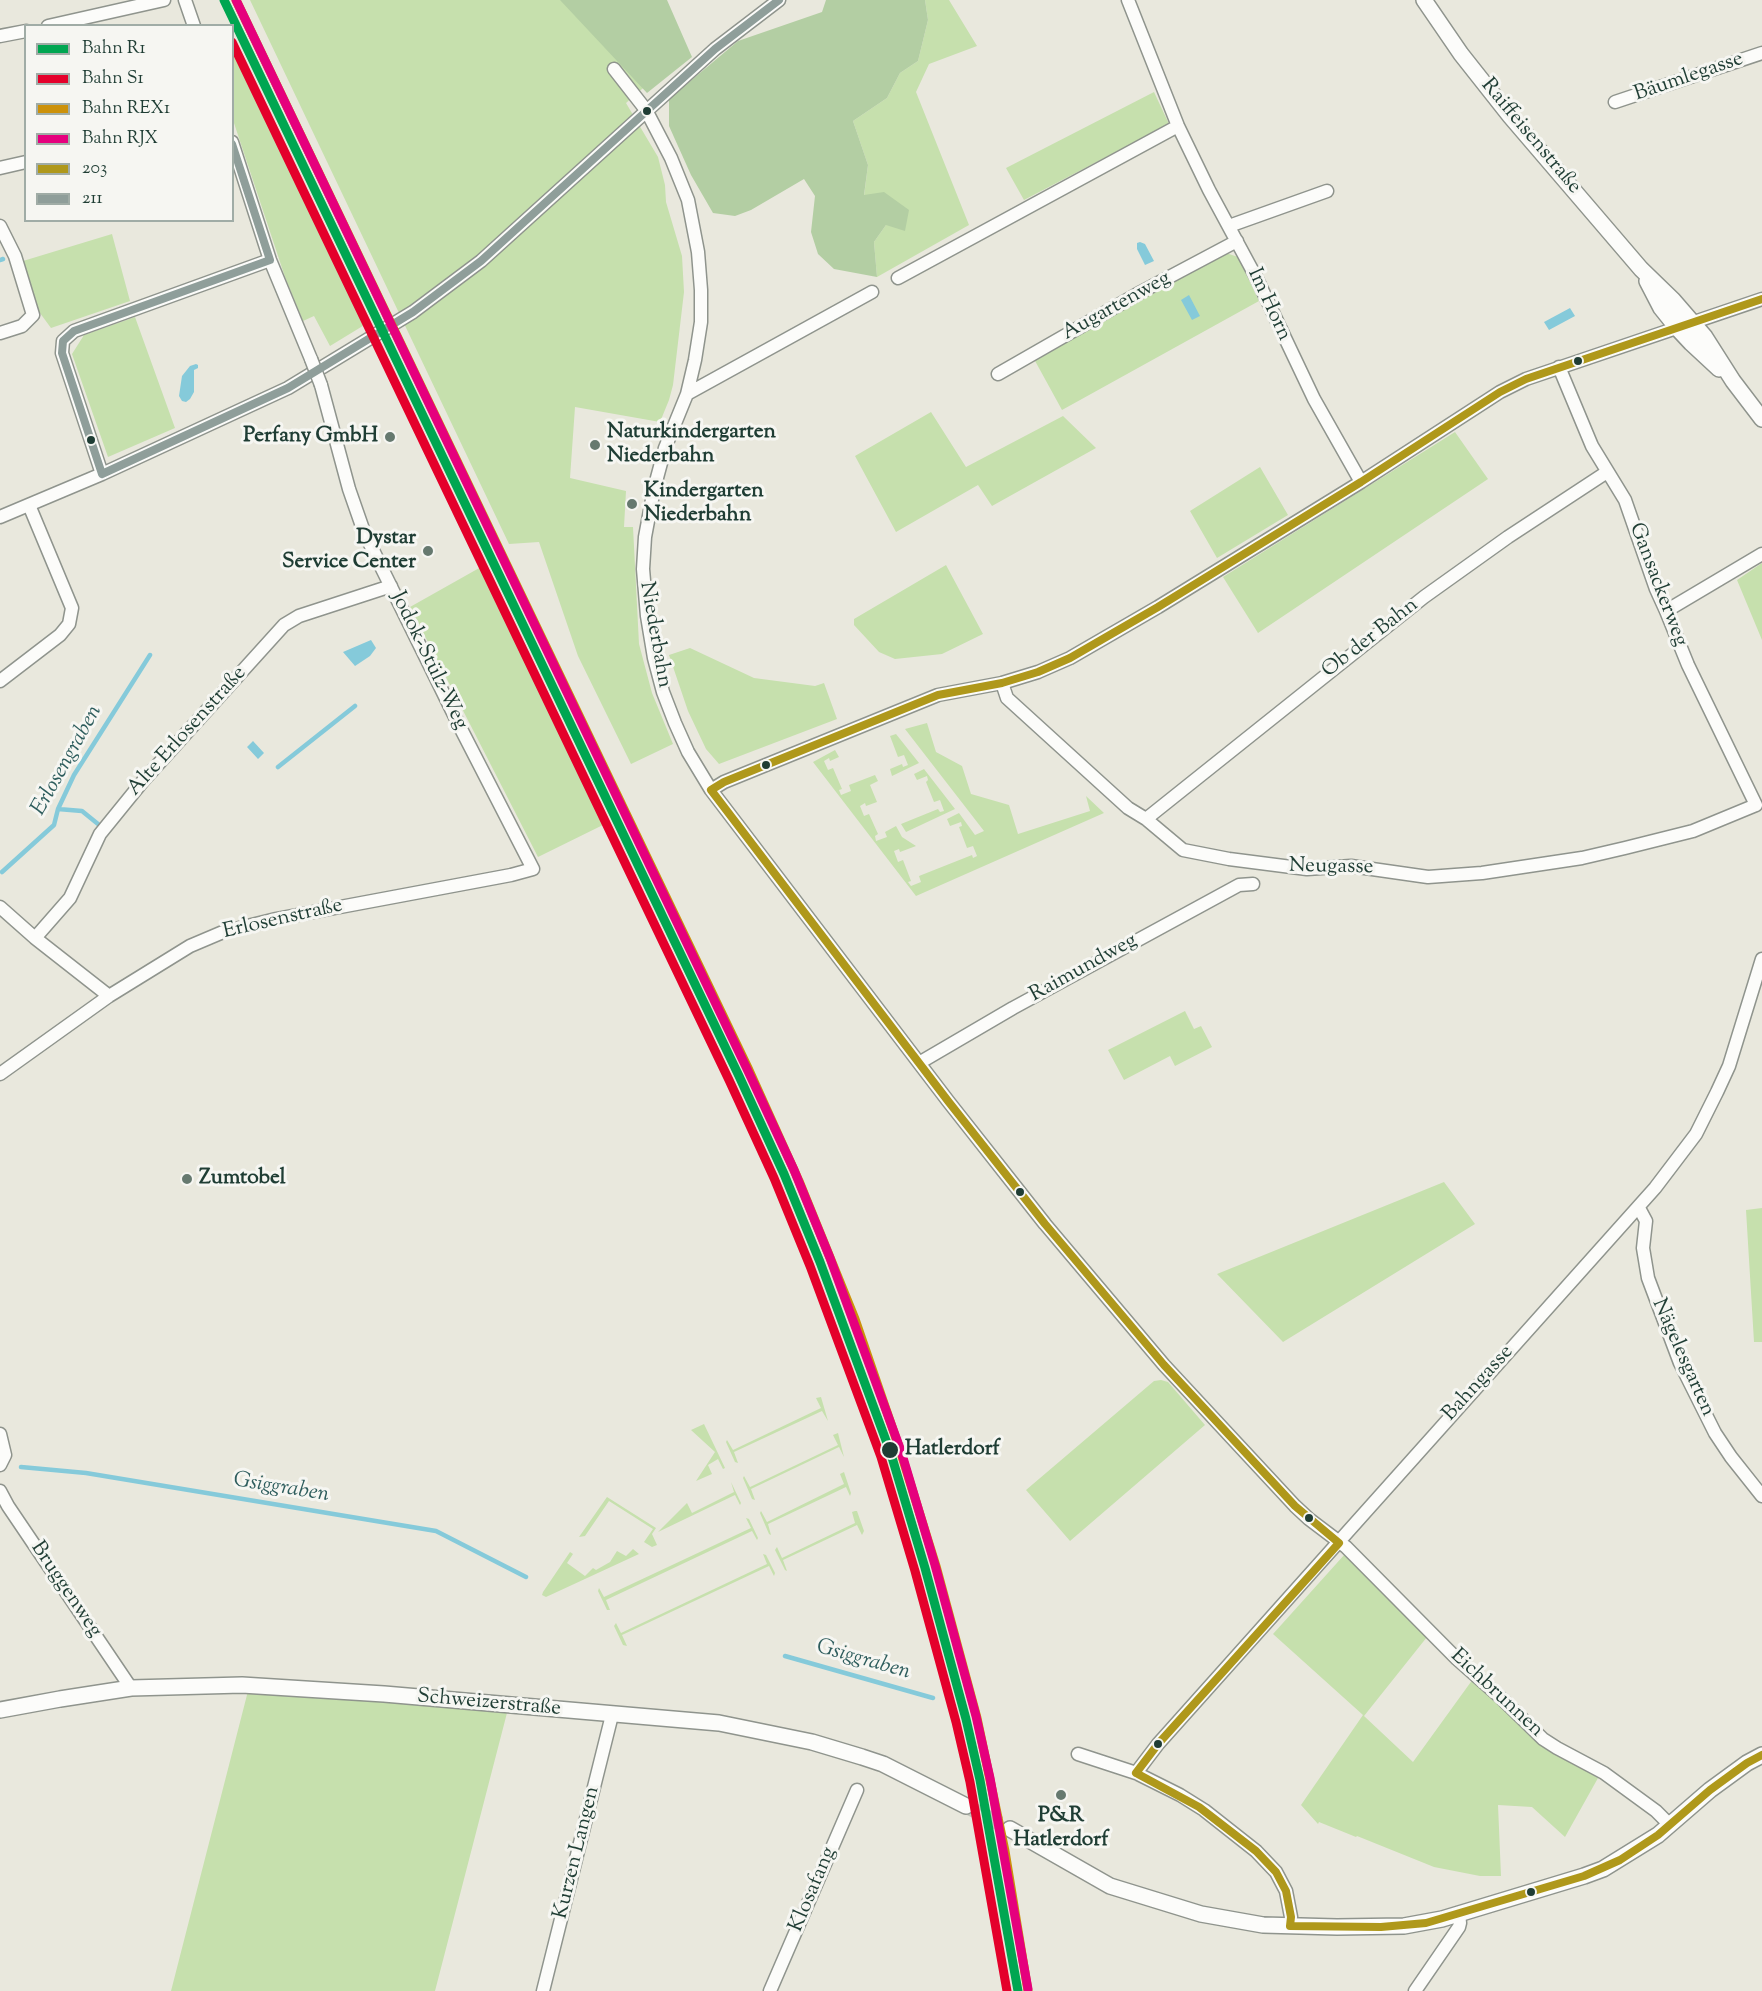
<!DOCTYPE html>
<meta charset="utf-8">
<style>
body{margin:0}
#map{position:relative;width:1762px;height:1991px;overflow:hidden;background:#e9e8dd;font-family:"Sorts Mill Goudy",serif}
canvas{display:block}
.legend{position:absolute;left:24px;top:24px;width:210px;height:198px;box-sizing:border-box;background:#f6f6f2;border:2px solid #a0aca6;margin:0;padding:8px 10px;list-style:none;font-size:18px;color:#1f3d34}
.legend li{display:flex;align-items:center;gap:12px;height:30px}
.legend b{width:30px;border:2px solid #a0aca6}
</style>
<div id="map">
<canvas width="1762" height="1991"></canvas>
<ul class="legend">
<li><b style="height:8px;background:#00a651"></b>Bahn R1</li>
<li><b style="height:8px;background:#e4002b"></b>Bahn S1</li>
<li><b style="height:8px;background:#cc910a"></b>Bahn REX1</li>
<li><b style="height:8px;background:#e5007d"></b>Bahn RJX</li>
<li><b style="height:8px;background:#af981b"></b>203</li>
<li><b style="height:8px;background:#8f9e9a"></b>211</li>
</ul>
</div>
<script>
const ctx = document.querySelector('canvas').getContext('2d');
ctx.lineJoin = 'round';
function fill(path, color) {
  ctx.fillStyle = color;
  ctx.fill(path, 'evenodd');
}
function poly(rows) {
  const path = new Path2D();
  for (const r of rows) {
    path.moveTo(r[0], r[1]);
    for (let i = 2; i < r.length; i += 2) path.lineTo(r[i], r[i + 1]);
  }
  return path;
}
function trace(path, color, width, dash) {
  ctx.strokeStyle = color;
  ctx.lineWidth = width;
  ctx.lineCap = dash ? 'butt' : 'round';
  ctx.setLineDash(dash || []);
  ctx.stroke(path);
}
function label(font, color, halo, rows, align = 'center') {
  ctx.font = font + ' "Sorts Mill Goudy",serif';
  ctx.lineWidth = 6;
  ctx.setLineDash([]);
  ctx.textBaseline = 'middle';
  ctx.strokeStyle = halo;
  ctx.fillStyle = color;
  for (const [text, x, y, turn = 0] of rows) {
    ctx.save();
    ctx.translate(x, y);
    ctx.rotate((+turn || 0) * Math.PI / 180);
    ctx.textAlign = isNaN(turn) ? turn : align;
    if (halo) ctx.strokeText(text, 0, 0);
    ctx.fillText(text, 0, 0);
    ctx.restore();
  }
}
const green = poly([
 [250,0,656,0,681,55,626,103,658,157,665,185,666,202,682,256,684,292,673,385,669,400,660,422,575,407,570,478,626,491,624,527,633,527,639,644,652,693,673,744,631,764,578,656,539,542,509,544],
 [925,0,949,0,977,46,929,64,916,92,969,225,877,277,874,242,886,225,864,196,868,165,853,121,887,98,900,73,918,61,928,20],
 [233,53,366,324,330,346,314,316,303,321,285,277,233,120],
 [1154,92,1169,124,1024,200,1006,168],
 [112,234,130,301,51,328,37,309,23,261],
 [1226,253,1238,257,1259,301,1062,410,1034,359],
 [135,317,175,428,108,457,72,354,84,335],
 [931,412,966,467,1063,416,1096,448,992,506,978,485,896,532,855,456],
 [1455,432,1488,479,1258,633,1223,577],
 [1260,467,1288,515,1217,558,1190,511],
 [1762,563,1762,640,1737,580],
 [946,565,983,634,942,654,895,659,879,652,854,625,854,619],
 [481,567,607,823,538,857,410,607],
 [690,648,754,678,815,686,824,683,837,719,719,764,706,749,688,711,669,655],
 [927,723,936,752,962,766,971,794,1009,805,1018,834,1090,811,1086,796,1104,813,916,896,813,762,835,750,839,757,830,761,829,758,824,761,828,770,833,768,842,789,839,790,841,795,851,791,849,785,875,775,878,781,870,785,877,802,866,806,865,803,860,806,864,816,869,814,878,834,875,836,876,841,887,837,885,832,896,826,902,837,916,846,900,852,899,849,894,851,898,862,903,860,911,881,908,882,911,886,921,882,919,876,972,855,973,858,977,856,973,846,967,848,959,827,962,826,961,822,950,826,947,819,959,813,975,835,984,831,905,729],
 [896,734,919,763,892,776,890,769,902,764,903,767,908,765,904,755,898,757,890,736],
 [924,769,955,809,906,832,901,824,938,809,940,812,944,811,940,800,934,802,926,782,928,780,927,776,917,780,914,774],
 [1185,1011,1194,1029,1201,1026,1212,1047,1175,1066,1170,1056,1124,1080,1108,1050],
 [1444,1182,1475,1224,1283,1342,1217,1274],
 [1762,1208,1762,1342,1754,1342,1746,1210],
 [1161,1380,1168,1382,1205,1425,1070,1541,1026,1490,1154,1381],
 [821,1397,828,1421,822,1411,734,1452,738,1463,735,1462,726,1442,727,1440,733,1450,821,1408,816,1398],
 [704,1424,725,1468,723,1469,718,1459,708,1465,712,1474,696,1481,715,1452,691,1430],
 [838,1433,844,1457,839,1447,751,1489,755,1500,752,1499,743,1478,744,1476,750,1487,838,1445,833,1435],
 [844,1472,851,1493,850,1496,846,1487,768,1524,771,1535,769,1534,760,1513,761,1511,767,1522,844,1484,840,1474],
 [731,1482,741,1503,740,1505,735,1495,658,1532,687,1503,692,1513,734,1492],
 [607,1497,656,1528,652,1534,657,1545,652,1547,644,1542,653,1529,609,1501,585,1536,579,1537],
 [855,1511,857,1511,864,1531,862,1535,857,1525,783,1560,787,1571,785,1570,775,1550,777,1547,782,1558,855,1523,852,1512],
 [746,1518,749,1519,758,1538,757,1540,752,1531,606,1600,610,1610,607,1610,598,1591,599,1588,604,1597,751,1528],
 [633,1549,639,1554,546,1597,542,1595,543,1592,570,1552,573,1554,567,1563,585,1576,593,1568,596,1570,610,1562,617,1551,626,1556],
 [763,1554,766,1555,775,1573,774,1576,769,1566,622,1635,627,1646,623,1645,614,1626,616,1623,621,1633,767,1564],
 [1345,1554,1427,1637,1364,1716,1413,1762,1473,1679,1542,1744,1598,1778,1565,1837,1532,1807,1498,1805,1501,1876,1480,1876,1434,1867,1357,1836,1356,1837,1319,1822,1318,1824,1301,1805,1363,1715,1273,1634],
 [248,1691,508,1709,435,1991,171,1991]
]);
const forest = poly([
 [560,0,667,0,692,57,647,93],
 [826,0,925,0,928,20,918,61,900,73,887,98,853,121,868,165,864,195,884,192,909,210,905,231,886,225,874,242,877,277,834,269,818,254,811,232,815,196,804,179,751,210,735,216,713,213,691,175,669,126,669,99,738,41,822,12]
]);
const water = poly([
 [1140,242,1145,244,1154,261,1145,265,1137,249,1137,243],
 [1189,295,1200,316,1192,320,1181,300],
 [1570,308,1575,316,1549,330,1544,322],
 [196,364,198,365,198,368,194,370,194,392,190,399,186,402,182,401,179,396,182,376,190,366],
 [371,640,376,648,370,656,355,666,343,652],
 [253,741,264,753,258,759,247,747]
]);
const stream = poly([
 [0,260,3,259],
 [278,767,355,706],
 [58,809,82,811,98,824],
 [2,872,54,825,58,809,74,775,150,655],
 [21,1467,86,1473,436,1531,526,1577],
 [785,1656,933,1698]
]);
const tertiaryTunnel = poly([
 [966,1806,1010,1829]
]);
const minor = poly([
 [185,0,194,26],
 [1128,0,1178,126,1209,190,1257,279,1314,399,1361,482],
 [48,26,164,0],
 [0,36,26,31],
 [614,69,646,110,671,158,688,200,698,252,701,290,701,322,695,360,687,394,665,448,654,489,645,537,643,569,647,616,654,658,663,692,675,723,688,752,711,790,948,1101,1045,1224,1164,1365,1295,1506,1309,1519,1346,1547,1457,1659,1500,1697,1543,1739,1557,1748,1604,1773,1656,1811,1670,1825],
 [1615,102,1762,53],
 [232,142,270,260,311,359],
 [0,168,26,162],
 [0,226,15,256,33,315,22,326,0,333],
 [1229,226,1327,191],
 [898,278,1178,126],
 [1559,367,1592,446,1625,500,1656,589,1666,611,1688,665,1756,805],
 [998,374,1141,292,1237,241],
 [687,394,872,292],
 [102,474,62,353,63,341,74,331,270,260],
 [0,517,102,474,288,388,413,312,481,261,715,49,779,0],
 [1666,611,1762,554],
 [0,681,60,635,69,624,72,608,29,505],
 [1002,683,1007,698,1128,808,1146,819,1183,850,1229,859,1307,869,1351,866,1428,877,1482,873,1582,858,1625,848,1693,831,1756,805],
 [711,790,724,782,938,695,1002,683,1038,672,1070,658,1158,607,1361,482,1500,392,1526,379,1762,299],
 [1146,819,1424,597,1508,537,1607,472],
 [0,907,35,938,109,996],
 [35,938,70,898,100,834,143,781,284,625,299,616,391,586],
 [919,1063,1013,1008,1239,885,1253,884],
 [0,1074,109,996,190,946,223,932,276,919,511,875,533,869,460,727,364,532,349,489,321,385],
 [1639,1208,1646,1221,1643,1248,1648,1278,1680,1363,1715,1433,1731,1457,1762,1496],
 [0,1434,5,1455,0,1465],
 [0,1491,8,1506,131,1688],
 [1078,1754,1136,1773,1180,1795,1204,1810,1256,1851,1276,1872,1286,1891,1291,1917,1290,1926],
 [1136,1773,1158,1744,1655,1188,1696,1134,1717,1092,1729,1066,1762,959],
 [543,1991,612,1715],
 [770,1991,857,1790],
 [1415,1991,1459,1927,1460,1923,1459,1914]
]);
const tertiary = poly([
 [1424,0,1461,54,1510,116,1641,269,1673,300,1705,337,1733,381,1762,419],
 [1647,281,1661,308,1677,328,1691,343,1719,369],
 [0,1710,60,1699,131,1688,242,1685,384,1694,719,1723,812,1742,862,1757,883,1764,966,1806],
 [1010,1829,1110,1886,1201,1914,1263,1925,1337,1927,1404,1926,1442,1919,1584,1876,1603,1869,1658,1835,1710,1790,1747,1763,1762,1755]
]);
const minorBridge = poly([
 [311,359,321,385]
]);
const bus1 = poly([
 [711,790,724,782,938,695,1002,683,1038,672,1070,658,1158,607,1361,482,1500,392,1526,379,1762,299],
 [711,790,948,1101,1045,1224,1164,1365,1295,1506,1339,1543],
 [1136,1773,1158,1744,1339,1543],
 [1136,1773,1199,1807,1256,1851,1276,1872,1286,1891,1291,1917,1290,1926],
 [1290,1926,1381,1927,1426,1923,1584,1876,1620,1860,1658,1835,1710,1790,1747,1763,1762,1755]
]);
const bus2 = poly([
 [232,144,270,260],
 [102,474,288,388,413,312,481,261,715,49,779,0],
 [102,474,62,353,63,341,74,331,270,260]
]);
const rail1 = poly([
 [224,0,739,1076,784,1174,820,1262,891,1454,925,1568,966,1719,980,1780,1018,1991]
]);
const rail2 = poly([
 [232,42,729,1080,774,1178,810,1266,881,1457,915,1571,956,1722,970,1782,1007,1991]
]);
const rail3 = poly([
 [236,0,749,1070,799,1181,855,1319,900,1450,936,1566,977,1718,1005,1851,1028,1991]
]);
const rail4 = poly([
 [236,0,748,1071,794,1170,830,1258,901,1451,935,1565,976,1716,990,1778,1028,1989]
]);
const markers = [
 [647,111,5,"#1f3d34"],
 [1578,361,5,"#1f3d34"],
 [390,437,6,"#66796f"],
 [91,440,5,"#1f3d34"],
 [595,445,6,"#66796f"],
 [632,504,6,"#66796f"],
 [428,551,6,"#66796f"],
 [766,765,5,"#1f3d34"],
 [187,1179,6,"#66796f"],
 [1020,1192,5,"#1f3d34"],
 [890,1450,9,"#1f3d34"],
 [1309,1518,5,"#1f3d34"],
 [1158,1744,5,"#1f3d34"],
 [1061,1795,6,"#66796f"],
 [1531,1892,5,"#1f3d34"]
];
const streetNames = [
 ["Bäumlegasse",1689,78,-19],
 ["Raiffeisenstraße",1530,137,50],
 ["Im Horn",1268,305,65],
 ["Augartenweg",1117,307,-29],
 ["Gansackerweg",1657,585,69],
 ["Niederbahn",654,635,80],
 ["Ob der Bahn",1371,639,-38],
 ["Jodok-Stülz-Weg",428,661,64],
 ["Alte Erlosenstraße",188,732,-48],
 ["Neugasse",1331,868,1],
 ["Erlosenstraße",283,920,-13],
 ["Raimundweg",1084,969,-29],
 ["Nägelesgarten",1682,1358,66],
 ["Bahngasse",1479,1384,-48],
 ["Bruggenweg",65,1590,56],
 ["Eichbrunnen",1496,1694,43],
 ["Schweizerstraße",489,1704,5],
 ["Kurzen Langen",578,1853,-76],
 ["Klosafang",814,1890,-67]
];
const poiNames = [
 ["Naturkindergarten",607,433],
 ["Niederbahn",607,457],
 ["Perfany GmbH",378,437,"right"],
 ["Kindergarten",644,492],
 ["Niederbahn",644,516],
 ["Dystar",416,539,"right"],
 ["Service Center",416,563,"right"],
 ["Zumtobel",199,1179],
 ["P&R",1061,1817,"center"],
 ["Hatlerdorf",1061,1841,"center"]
];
const stopNames = [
 ["Hatlerdorf",905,1450]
];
const waterNames = [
 ["Erlosengraben",68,761,-61],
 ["Gsiggraben",281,1489,9],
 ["Gsiggraben",863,1661,16]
];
fill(green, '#c6e0ad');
fill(forest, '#b3cea3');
fill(water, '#85cada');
trace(stream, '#85cada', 4.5);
trace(tertiaryTunnel, '#c1c6bb', 15, [15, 8]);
trace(minor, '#8f948d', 15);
trace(tertiary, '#8f948d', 18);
trace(minor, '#fcfcfa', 12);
trace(tertiary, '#fcfcfa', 15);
trace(minorBridge, '#8f948d', 15, []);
trace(minorBridge, '#fcfcfa', 12);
trace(bus1, '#af981b', 8);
trace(bus2, '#8f9e9a', 8);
trace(rail1, '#00a651', 9);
trace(rail2, '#e4002b', 9);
trace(rail3, '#cc910a', 9);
trace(rail4, '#e5007d', 9);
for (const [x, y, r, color] of markers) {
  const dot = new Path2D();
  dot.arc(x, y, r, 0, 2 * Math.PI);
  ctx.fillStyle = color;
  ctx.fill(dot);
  trace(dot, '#f6f6f2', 2);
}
label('21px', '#1f3d34', '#f6f6f2', streetNames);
label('bold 21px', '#1f3d34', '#f6f6f2', poiNames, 'left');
label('bold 21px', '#1f3d34', '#f6f6f2', stopNames, 'left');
label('italic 22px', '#2e5d5d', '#f6f6f2', waterNames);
</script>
